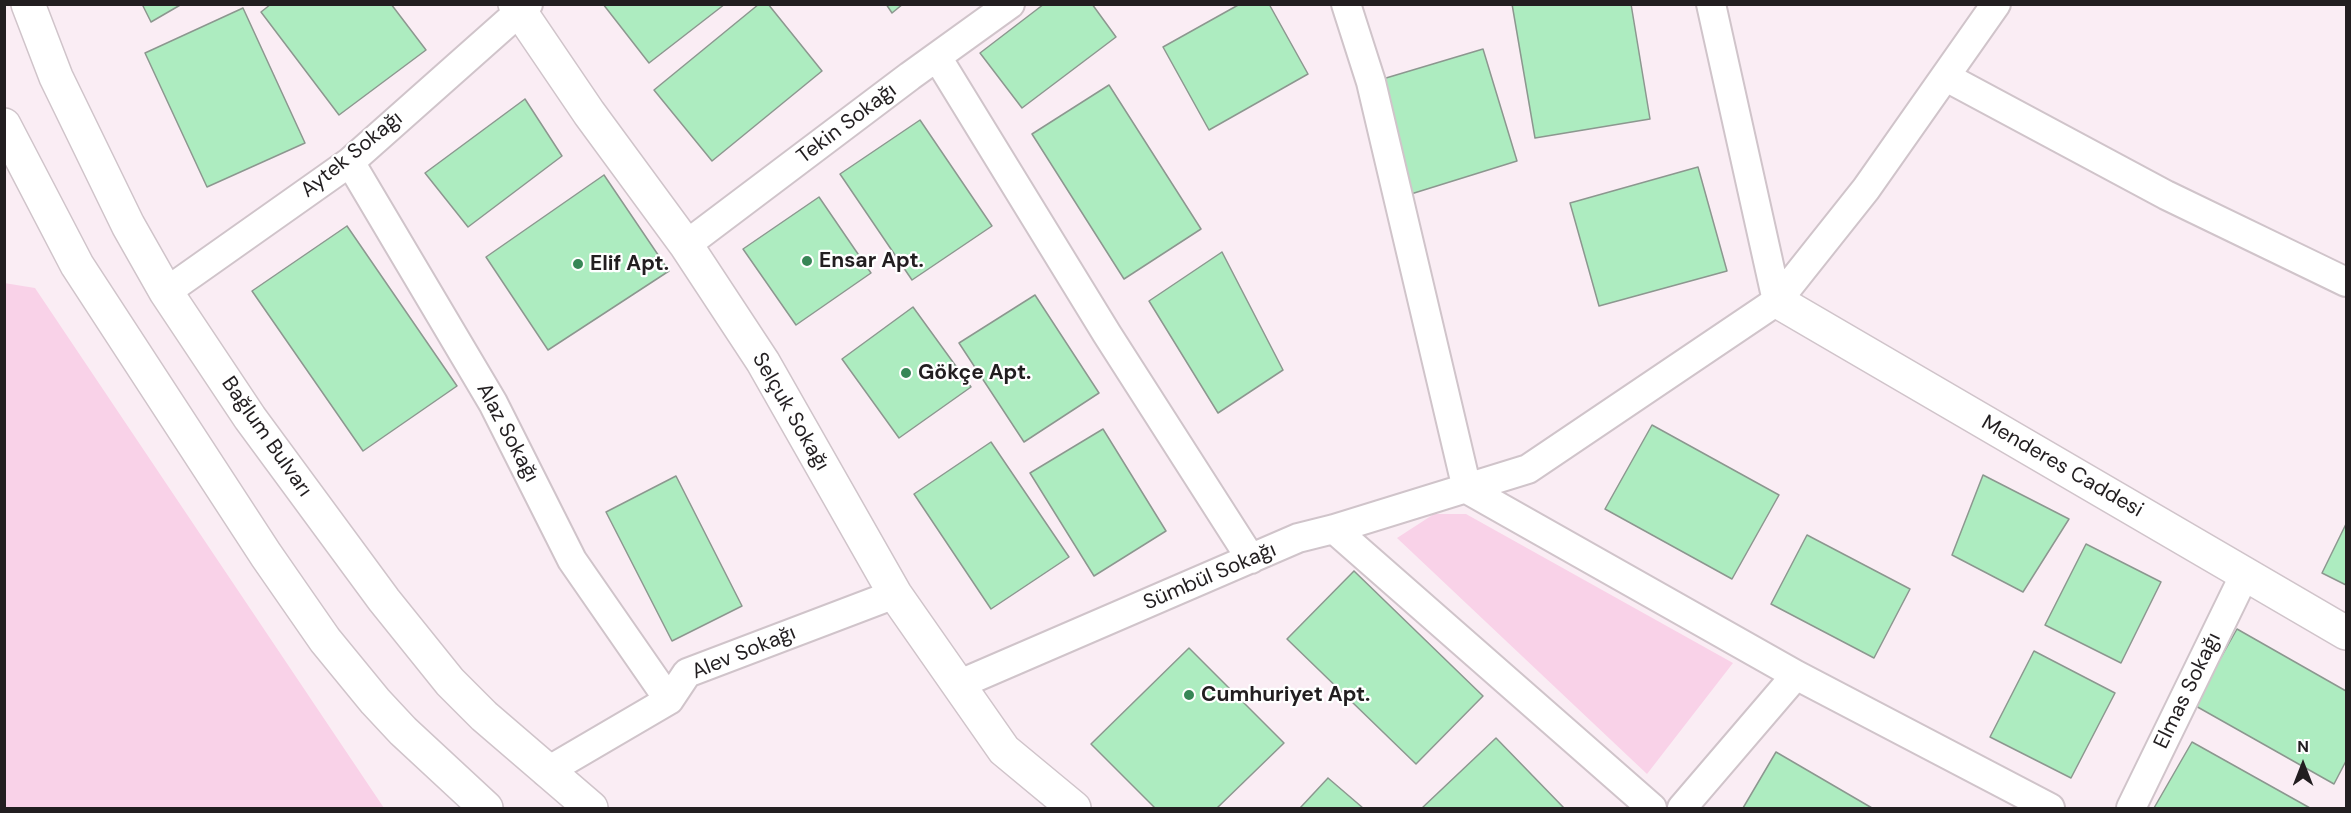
<!DOCTYPE html>
<meta charset="utf-8">
<style>
body{margin:0}
#map{position:relative;width:2351px;height:813px;overflow:hidden;background:#faedf4;font-family:"DM Sans",sans-serif}
canvas{display:block}
.frame{position:absolute;inset:0;border:6px solid #221e20;pointer-events:none}
.north{position:absolute;left:2273px;top:735px;width:60px;height:60px;-webkit-text-stroke:4px #fff;paint-order:stroke;rotate:0deg;font-size:16px;font-weight:700;line-height:24px;text-align:center;color:#221e20}
.north::after{content:'';display:block;margin:auto;width:21px;height:27px;background:#221e20;clip-path:polygon(50% 0,100% 100%,50% 72%,0 100%)}
</style>
<div id="map">
<canvas width="2351" height="813"></canvas>
<div class="frame"></div>
<div class="north">N</div>
</div>
<script>
const ctx = document.querySelector('canvas').getContext('2d');
ctx.lineJoin = 'round';
function fill(path, color) {
  ctx.fillStyle = color;
  ctx.fill(path, 'evenodd');
}
function poly(rows) {
  const path = new Path2D();
  for (const r of rows) {
    path.moveTo(r[0], r[1]);
    for (let i = 2; i < r.length; i += 2) path.lineTo(r[i], r[i + 1]);
  }
  return path;
}
function trace(path, color, width, dash) {
  ctx.strokeStyle = color;
  ctx.lineWidth = width;
  ctx.lineCap = dash ? 'butt' : 'round';
  ctx.setLineDash(dash || []);
  ctx.stroke(path);
}
function label(font, color, halo, rows, align = 'center') {
  ctx.font = font + ' "DM Sans",sans-serif';
  ctx.lineWidth = 4.5;
  ctx.setLineDash([]);
  ctx.textBaseline = 'middle';
  ctx.strokeStyle = halo;
  ctx.fillStyle = color;
  for (const [text, x, y, turn = 0] of rows) {
    ctx.save();
    ctx.translate(x, y);
    ctx.rotate((+turn || 0) * Math.PI / 180);
    ctx.textAlign = isNaN(turn) ? turn : align;
    if (halo) ctx.strokeText(text, 0, 0);
    ctx.fillText(text, 0, 0);
    ctx.restore();
  }
}
const green = poly([
 [4,283,35,288,384,808,5,808],
 [1434,514,1466,514,1733,663,1647,774,1397,538]
]);
const building = poly([
 [142,4,182,4,151,22,142,4],
 [271,4,391,4,426,50,339,115,261,12,271,4],
 [603,4,725,4,649,63,603,4],
 [759,4,768,4,822,71,712,161,654,90,759,4],
 [886,4,903,4,892,13,886,4],
 [1044,4,1092,4,1116,37,1022,108,980,53,1044,4],
 [1240,4,1269,4,1308,74,1209,130,1163,47,1240,4],
 [1512,4,1631,4,1650,119,1535,138,1512,4],
 [243,8,305,143,207,187,145,53,243,8],
 [1483,49,1517,161,1411,194,1376,81,1483,49],
 [1109,85,1201,229,1124,279,1032,134,1109,85],
 [525,99,562,156,468,227,425,173,525,99],
 [920,120,992,226,912,280,840,174,920,120],
 [1698,167,1727,271,1599,306,1570,203,1698,167],
 [604,175,669,271,548,350,486,257,604,175],
 [819,197,871,273,796,325,743,249,819,197],
 [347,226,457,386,363,451,252,291,347,226],
 [1222,252,1283,370,1218,413,1149,301,1222,252],
 [1035,295,1099,393,1024,442,959,343,1035,295],
 [913,307,971,387,899,438,842,359,913,307],
 [1652,425,1779,495,1732,579,1605,509,1652,425],
 [1103,429,1166,531,1094,576,1030,473,1103,429],
 [991,442,1069,557,991,609,914,494,991,442],
 [1983,475,2069,519,2023,592,1952,555,1983,475],
 [676,476,742,606,672,641,606,512,676,476],
 [2346,524,2346,585,2322,573,2346,524],
 [1807,535,1910,589,1874,658,1771,604,1807,535],
 [2086,544,2161,582,2121,663,2045,625,2086,544],
 [1354,571,1483,696,1416,764,1287,639,1354,571],
 [2237,629,2346,691,2346,761,2334,784,2194,705,2237,629],
 [1189,648,1284,743,1217,808,1155,808,1091,744,1189,648],
 [2034,651,2115,693,2071,778,1990,737,2034,651],
 [1496,738,1564,808,1422,808,1496,738],
 [2192,742,2310,808,2154,808,2192,742],
 [1776,752,1872,808,1743,808,1776,752],
 [1328,778,1363,808,1300,808,1328,778]
]);
const street = poly([
 [1346,4,1371,82,1467,489,1796,675,2050,808],
 [937,57,1107,334,1251,559],
 [1946,77,2166,195,2346,282],
 [350,162,493,403,572,560,669,700],
 [686,245,910,76,1010,4],
 [166,292,350,162,528,4],
 [1777,301,1866,189,1996,4],
 [1334,529,1652,808],
 [960,684,1298,538,1334,529,1528,469,1777,301,1711,4],
 [546,772,669,700,687,673,895,594],
 [1682,808,1796,675],
 [2131,808,2245,574]
]);
const secondary = poly([
 [28,4,56,77,128,225,166,292,250,418,384,600,450,682,484,716,591,808],
 [515,4,589,113,686,245,763,362,895,594,1004,750,1074,808],
 [4,125,77,265,266,555,325,640,375,701,403,731,486,808],
 [1777,301,2346,633]
]);
const markers = [
 [807,261,6,"#378656"],
 [578,264,6,"#378656"],
 [906,373,6,"#378656"],
 [1189,695,6,"#378656"]
];
const streetNames = [
 ["Tekin Sokağı",847,124,-37],
 ["Aytek Sokağı",352,155,-39],
 ["Selçuk Sokağı",790,412,60],
 ["Alaz Sokağı",507,433,62],
 ["Bağlum Bulvarı",266,437,55],
 ["Menderes Caddesi",2062,467,30],
 ["Sümbül Sokağı",1210,577,-23],
 ["Alev Sokağı",744,653,-22],
 ["Elmas Sokağı",2188,691,-64]
];
const poiNames = [
 ["Ensar Apt.",819,261],
 ["Elif Apt.",590,264],
 ["Gökçe Apt.",918,373],
 ["Cumhuriyet Apt.",1201,695]
];
fill(green, '#f9d2e8');
fill(building, '#adecc0');
trace(building, '#8c978f', 1.5);
trace(street, '#d0c4ca', 32);
trace(secondary, '#d0c4ca', 36);
trace(street, '#fff', 28);
trace(secondary, '#fff', 33);
for (const [x, y, r, color] of markers) {
  const dot = new Path2D();
  dot.arc(x, y, r, 0, 2 * Math.PI);
  ctx.fillStyle = color;
  ctx.fill(dot);
  trace(dot, '#fff', 2);
}
label('21px', '#221e20', '#fff', streetNames);
label('bold 21px', '#221e20', '#fff', poiNames, 'left');
</script>
